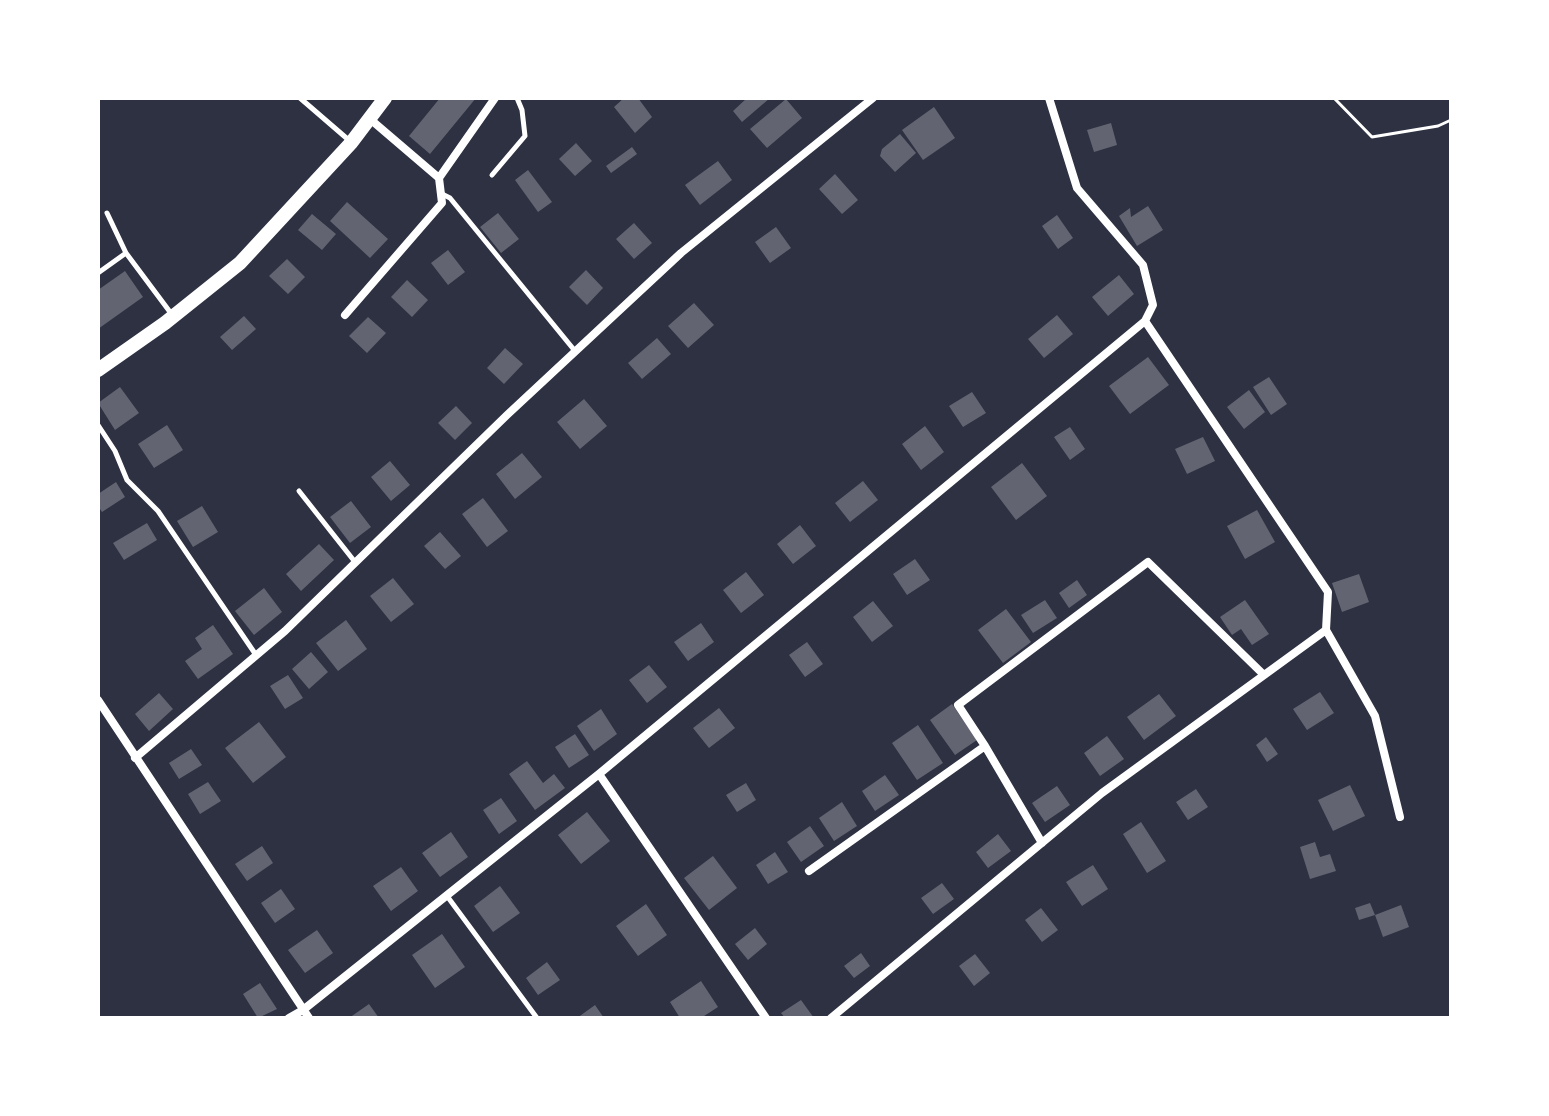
<!DOCTYPE html>
<style>
body{margin:0}
#map{position:relative;width:1549px;height:1116px;overflow:hidden;background:#2d3142;font-family:"DejaVu Sans",sans-serif}
canvas{display:block}
.frame{position:absolute;inset:0;border:100px solid #fff;pointer-events:none}
</style>
<div id="map">
<canvas width="1549" height="1116"></canvas>
<div class="frame"></div>
</div>
<script>
const ctx = document.querySelector('canvas').getContext('2d');
ctx.lineJoin = 'round';
function fill(path, color) {
  ctx.fillStyle = color;
  ctx.fill(path, 'evenodd');
}
function poly(rows) {
  const path = new Path2D();
  for (const r of rows) {
    path.moveTo(r[0], r[1]);
    for (let i = 2; i < r.length; i += 2) path.lineTo(r[i], r[i + 1]);
  }
  return path;
}
function trace(path, color, width, dash) {
  ctx.strokeStyle = color;
  ctx.lineWidth = width;
  ctx.lineCap = dash ? 'butt' : 'round';
  ctx.setLineDash(dash || []);
  ctx.stroke(path);
}
const building = poly([
 [440,98,476,98,430,154,409,136],
 [624,98,638,98,652,117,635,133,614,107],
 [747,98,770,98,742,122,733,111],
 [786,99,802,118,767,148,750,129],
 [934,107,955,138,923,160,902,130],
 [1111,123,1117,145,1094,152,1087,130],
 [900,134,916,153,895,172,880,156,882,149],
 [576,143,592,161,575,176,559,159],
 [632,147,637,154,611,173,606,166],
 [718,161,732,180,700,205,685,185],
 [528,170,552,202,538,212,515,180],
 [835,174,858,200,842,214,819,189],
 [347,202,388,239,370,258,330,221],
 [1148,206,1163,230,1137,246,1119,216,1130,208,1131,217],
 [498,213,519,239,501,253,480,227],
 [312,214,336,234,322,250,298,230],
 [1057,215,1073,238,1058,249,1042,226],
 [634,223,652,243,634,259,616,239],
 [776,227,791,248,770,263,755,242],
 [448,250,465,272,448,285,431,263],
 [287,259,305,277,288,294,269,276],
 [586,270,603,288,587,305,569,287],
 [125,271,143,297,98,329,98,290],
 [1119,275,1134,294,1108,316,1092,297],
 [407,280,428,300,412,317,391,297],
 [694,303,714,325,688,348,668,326],
 [1057,315,1073,334,1044,358,1028,339],
 [244,316,256,329,232,350,220,337],
 [368,317,386,333,367,353,349,336],
 [657,338,671,354,642,379,628,363],
 [505,348,523,364,504,384,487,368],
 [1148,357,1169,385,1130,414,1109,386],
 [1269,377,1287,404,1271,415,1253,387],
 [120,387,139,413,115,430,98,403],
 [1249,390,1265,412,1244,429,1227,407],
 [972,392,986,413,963,427,949,406],
 [584,399,607,426,580,449,557,422],
 [456,406,472,423,455,440,438,423],
 [167,425,183,450,154,468,138,444],
 [925,426,944,452,921,470,902,444],
 [1070,427,1085,449,1070,460,1054,437],
 [1203,437,1215,461,1187,474,1175,449],
 [522,453,542,477,515,499,496,474],
 [390,461,410,485,391,501,371,477],
 [1022,463,1047,496,1016,520,991,487],
 [863,481,878,500,850,522,835,503],
 [116,482,125,497,102,512,98,506,98,494],
 [483,498,508,531,487,547,462,514],
 [351,501,371,527,350,543,330,517],
 [202,506,218,532,193,547,177,521],
 [1257,510,1275,542,1245,559,1227,526],
 [147,523,157,540,124,560,113,543],
 [800,525,816,546,793,564,777,544],
 [440,532,461,556,445,569,424,546],
 [319,544,334,560,301,591,286,574],
 [915,559,930,580,907,595,893,574],
 [746,572,764,595,741,613,723,590],
 [1359,574,1369,602,1342,612,1332,583],
 [393,578,414,604,391,622,370,596],
 [1077,580,1087,595,1069,608,1059,593],
 [264,588,282,612,254,635,235,611],
 [1045,600,1057,618,1033,633,1021,615],
 [1245,600,1269,634,1252,645,1241,629,1232,635,1220,617],
 [873,601,893,626,872,642,853,617],
 [1006,609,1031,642,1003,663,978,630],
 [346,620,367,649,338,671,316,643],
 [701,623,714,642,688,661,674,642],
 [213,625,233,654,198,679,185,661,202,649,195,638],
 [807,642,823,664,805,677,789,655],
 [311,652,328,672,309,689,292,669],
 [649,665,667,687,647,703,629,680],
 [288,675,303,698,285,709,270,686],
 [1320,692,1334,713,1307,730,1293,709],
 [159,693,173,709,149,731,135,714],
 [1159,694,1176,716,1144,740,1127,717],
 [952,704,977,740,955,755,930,720],
 [719,708,735,728,709,748,693,728],
 [601,709,617,734,594,751,577,726],
 [259,722,286,757,253,783,225,748],
 [918,725,943,763,917,780,892,743],
 [575,734,589,755,569,768,555,747],
 [1107,736,1124,759,1100,776,1084,753],
 [1266,737,1278,754,1267,762,1256,745],
 [191,749,202,765,179,779,169,763],
 [527,761,543,783,554,774,565,788,535,810,509,774],
 [885,775,899,795,875,811,862,791],
 [208,782,221,801,200,814,188,794],
 [746,783,756,800,737,812,726,795],
 [1350,785,1365,816,1333,831,1318,800],
 [1057,786,1070,805,1045,822,1032,803],
 [1196,789,1208,807,1188,820,1176,802],
 [501,798,517,821,499,834,483,810],
 [842,802,857,826,834,841,819,818],
 [587,812,610,841,581,864,558,835],
 [1141,822,1166,861,1147,873,1123,834],
 [810,826,824,846,801,862,787,842],
 [451,832,468,857,440,877,422,853],
 [998,834,1011,851,988,868,976,852],
 [1315,842,1320,857,1330,854,1336,871,1310,879,1300,847],
 [262,846,273,863,247,881,235,864],
 [775,852,788,872,768,884,756,865],
 [713,856,737,888,709,910,684,878],
 [1093,865,1108,889,1082,906,1066,882],
 [401,867,418,891,391,911,373,886],
 [942,883,954,899,933,914,921,898],
 [500,886,520,913,493,932,474,906],
 [281,889,295,909,275,923,261,903],
 [1370,903,1375,915,1359,920,1355,908],
 [646,904,667,935,638,956,616,926],
 [1401,905,1409,927,1383,937,1375,915],
 [1041,908,1058,930,1042,942,1025,920],
 [755,928,767,944,748,960,735,944],
 [317,930,333,953,305,973,288,950],
 [442,934,465,967,435,988,412,955],
 [861,953,870,966,854,978,844,966],
 [975,954,990,973,974,986,959,966],
 [547,962,560,980,538,995,526,978],
 [701,981,718,1007,701,1018,680,1018,670,1002],
 [260,983,277,1009,258,1018,243,994],
 [801,1000,814,1018,785,1018,781,1013],
 [369,1004,379,1018,349,1018],
 [595,1005,604,1018,577,1018]
]);
const path = poly([
 [1334,98,1372,137,1438,126,1451,120]
]);
const service = poly([
 [300,98,351,142],
 [492,175,525,136,522,110,517,98],
 [442,194,450,198,575,351],
 [107,213,126,253,173,316],
 [98,273,126,253],
 [98,425,115,451,127,480,158,511,256,655],
 [299,491,355,562],
 [447,896,537,1018]
]);
const minor = poly([
 [1049,98,1077,188,1143,265,1153,305,1145,321,1328,592,1326,630,1375,716,1400,817],
 [439,178,495,98],
 [345,315,442,203,439,178,370,119],
 [98,700,309,1018],
 [985,746,1042,843],
 [135,758,285,631,507,415,681,253,873,98],
 [599,774,766,1018],
 [809,871,985,746,958,705,1148,562,1264,675],
 [289,1018,303,1010,599,774,1145,321],
 [831,1018,1102,793,1326,630]
]);
const primary = poly([
 [98,370,165,323,240,263,351,143,385,98]
]);
fill(building, '#626471');
trace(path, '#fff', 3);
trace(service, '#fff', 5);
trace(minor, '#fff', 8);
trace(primary, '#fff', 14);
</script>
